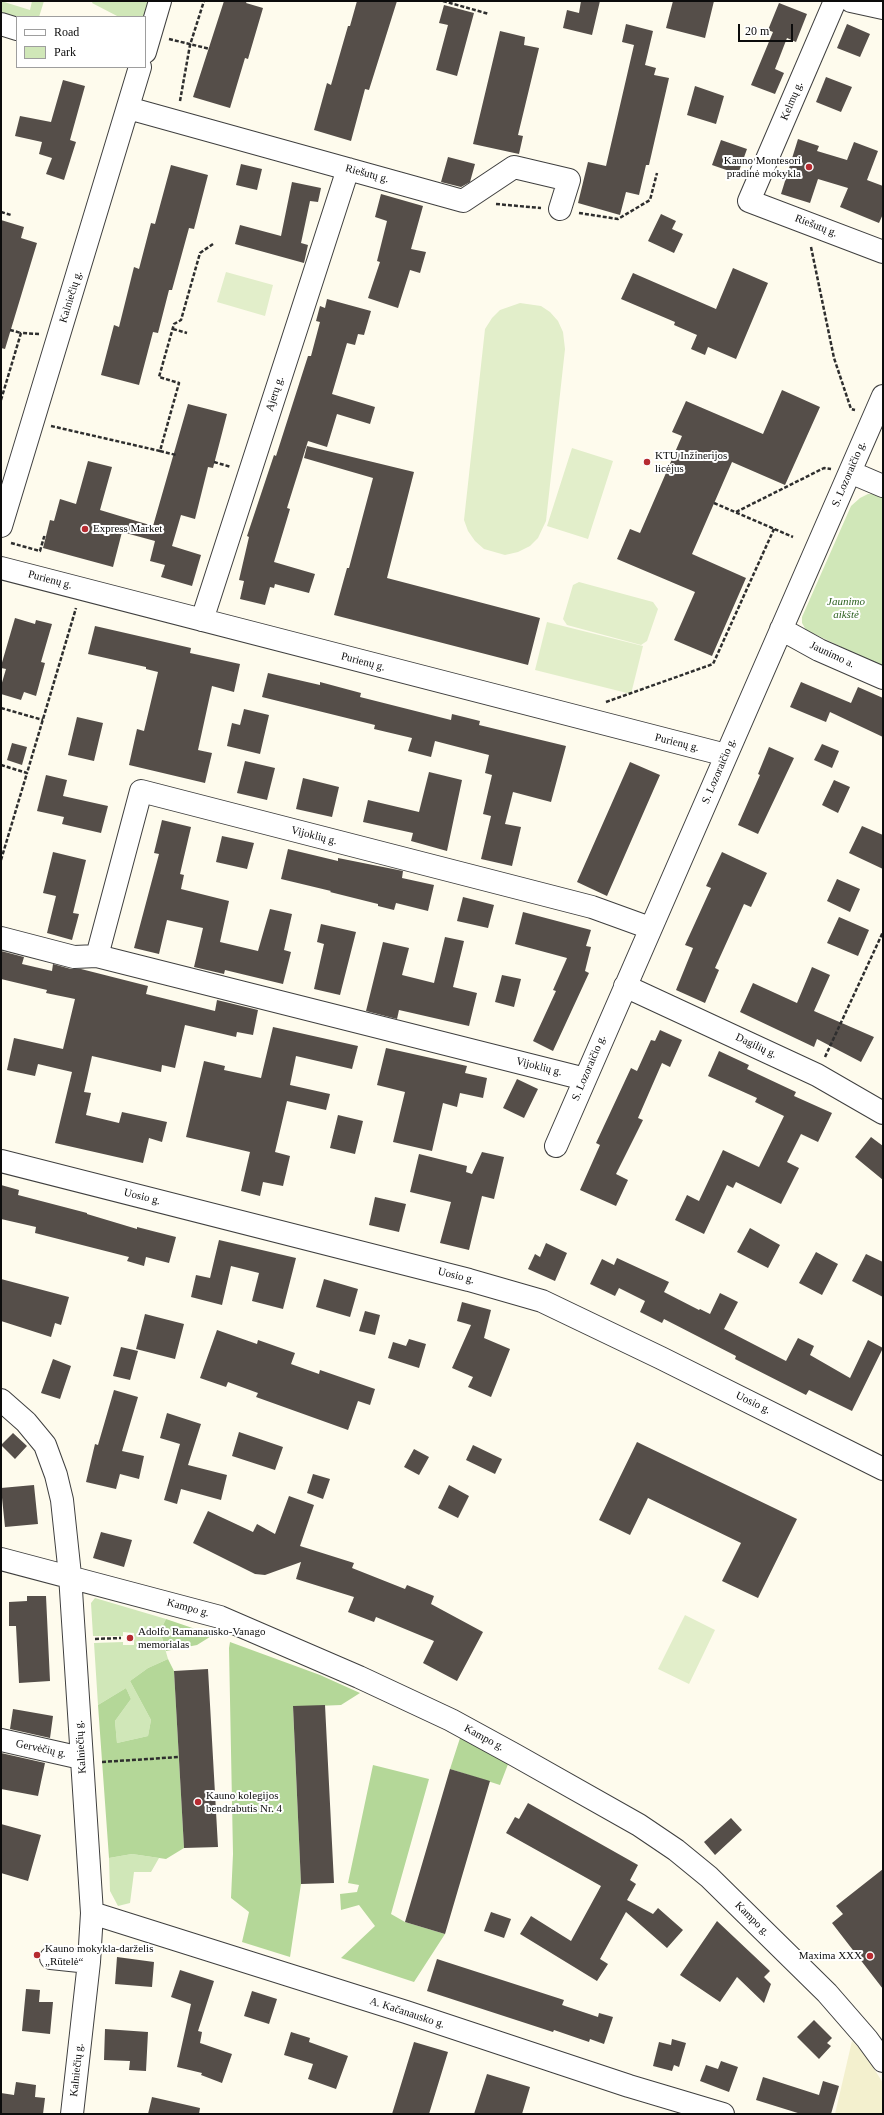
<!DOCTYPE html>
<meta charset="utf-8">
<style>
body{margin:0}
#map{position:relative;width:884px;height:2115px;overflow:hidden;background:#fefbed;font-family:"Times New Roman",serif}
canvas{display:block}
.frame{position:absolute;inset:0;border:2px solid #0c0c0c;pointer-events:none}
.legend{position:absolute;left:16px;top:16px;width:130px;height:52px;box-sizing:border-box;background:#fff;border:1px solid #9e9e9e;margin:0;padding:5px 7px;list-style:none;font-size:12px;color:#0c0c0c}
.legend li{display:flex;align-items:center;gap:8px;height:20px}
.legend b{width:20px;border:1px solid #9e9e9e}
.scale{position:absolute;left:738px;top:24px;width:55px;height:18px;box-sizing:border-box;border:2px solid #0c0c0c;border-top:0;padding-left:5px;font-size:12px;line-height:14px;white-space:nowrap;color:#0c0c0c;-webkit-text-stroke:3px #fff;paint-order:stroke}
</style>
<div id="map">
<canvas width="884" height="2115"></canvas>
<div class="frame"></div>
<ul class="legend">
<li><b style="height:5px;background:#fff"></b>Road</li>
<li><b style="height:11px;background:#d0e7b8"></b>Park</li>
</ul>
<div class="scale">20 m</div>
</div>
<script>
const ctx = document.querySelector('canvas').getContext('2d');
ctx.lineJoin = 'round';
function fill(path, color) {
  ctx.fillStyle = color;
  ctx.fill(path, 'evenodd');
}
function poly(rows) {
  const path = new Path2D();
  for (const r of rows) {
    path.moveTo(r[0], r[1]);
    for (let i = 2; i < r.length; i += 2) path.lineTo(r[i], r[i + 1]);
  }
  return path;
}
function trace(path, color, width, dash) {
  ctx.strokeStyle = color;
  ctx.lineWidth = width;
  ctx.lineCap = dash ? 'butt' : 'round';
  ctx.setLineDash(dash || []);
  ctx.stroke(path);
}
function label(font, color, halo, rows, align = 'center') {
  ctx.font = font + ' "Times New Roman",serif';
  ctx.lineWidth = 4;
  ctx.setLineDash([]);
  ctx.textBaseline = 'middle';
  ctx.strokeStyle = halo;
  ctx.fillStyle = color;
  for (const [text, x, y, turn = 0] of rows) {
    ctx.save();
    ctx.translate(x, y);
    ctx.rotate((+turn || 0) * Math.PI / 180);
    ctx.textAlign = isNaN(turn) ? turn : align;
    if (halo) ctx.strokeText(text, 0, 0);
    ctx.fillText(text, 0, 0);
    ctx.restore();
  }
}
const farmland = poly([
 [852,2041,864,2053,883,2083,883,2114,835,2114]
]);
const green = poly([
 [1,1,30,10,32,1,44,1,39,17,17,17,1,12],
 [93,1,152,1,145,17,119,17,92,3],
 [868,494,876,494,883,497,883,667,806,630,802,623,802,617,851,506,860,498],
 [95,1598,166,1619,160,1631,168,1659,148,1668,130,1681,151,1720,148,1736,117,1743,115,1721,131,1699,126,1688,98,1705,94,1643,123,1642,123,1645,134,1645,134,1633,123,1632,123,1636,93,1636,91,1603],
 [132,1854,159,1858,151,1872,134,1872,130,1903,118,1906,110,1891,109,1858]
]);
const forest = poly([
 [166,1619,213,1635,197,1645,166,1651,160,1631],
 [230,1642,320,1675,360,1693,341,1705,293,1707,301,1884,290,1957,242,1942,249,1912,231,1898,233,1854,229,1648],
 [168,1659,174,1671,184,1848,166,1859,132,1854,109,1858,98,1705,126,1688,131,1699,115,1721,117,1743,148,1736,151,1720,130,1681,148,1668],
 [461,1735,510,1759,500,1785,450,1769],
 [373,1765,429,1779,391,1914,405,1922,445,1934,414,1982,341,1958,375,1926,359,1905,341,1910,340,1894,357,1892,359,1885,348,1883]
]);
const pitch = poly([
 [226,272,273,285,265,316,217,302],
 [520,303,541,306,550,312,558,321,563,332,565,349,546,521,538,538,530,546,518,552,505,555,484,549,475,541,468,531,464,520,485,329,492,318,500,310],
 [572,448,613,461,588,539,547,526],
 [579,582,653,602,658,609,647,641,641,645,567,625,563,619,573,585],
 [547,622,643,646,631,694,535,670],
 [685,1615,715,1630,689,1684,658,1669]
]);
const building = poly([
 [224,1,247,1,246,3,263,8,248,59,245,58,230,108,193,97],
 [357,1,397,1,369,90,365,89,351,141,314,130,327,83,331,85,348,26,350,26],
 [581,1,600,1,592,35,563,28,567,10,579,13],
 [673,1,714,1,705,38,666,28],
 [779,3,807,14,796,42,787,38,775,69,784,73,775,94,751,85,773,32,768,30],
 [444,5,474,13,457,76,436,70,448,25,439,23],
 [626,24,653,31,645,65,656,68,654,75,669,78,649,165,646,165,639,195,626,192,620,215,578,203,588,162,606,166,634,45,622,42],
 [847,24,870,34,860,57,837,48],
 [500,31,525,37,524,45,539,48,518,135,523,136,519,154,473,144],
 [826,77,852,87,841,112,816,102],
 [63,80,85,86,70,140,76,142,64,180,46,174,52,158,39,154,42,142,15,136,20,116,51,122],
 [695,86,724,96,716,124,687,115],
 [798,139,819,146,817,151,847,160,854,142,878,151,867,180,883,186,883,214,879,223,840,207,848,188,818,179,810,203,781,194],
 [721,140,747,149,738,174,712,165],
 [448,157,475,164,470,182,461,187,441,182],
 [241,164,262,169,257,190,236,185],
 [171,165,208,175,194,229,189,228,172,290,169,290,158,333,153,332,139,385,101,375,114,325,119,327,134,267,139,269,151,223,155,224],
 [292,182,321,188,318,202,310,201,301,243,308,245,304,263,235,244,240,225,281,236],
 [381,194,423,206,411,249,426,252,420,273,410,270,398,308,368,298,380,262,377,261,387,221,375,217],
 [661,214,676,221,672,229,683,234,674,253,648,241],
 [1,220,24,227,21,238,37,243,5,349,1,348],
 [733,268,768,283,736,359,708,347,705,355,691,349,697,335,674,325,675,322,621,299,633,273,716,309],
 [327,299,371,311,364,335,358,334,355,345,347,343,332,394,375,407,370,424,337,414,327,447,308,441,287,508,290,509,274,562,315,574,309,593,275,584,274,588,270,587,265,605,240,599,244,581,239,580,249,537,247,536,274,455,276,456,308,356,311,356,320,322,316,321,320,306,325,308],
 [782,390,820,407,785,485,732,462,692,554,746,578,712,656,674,640,695,592,617,559,630,529,640,533,682,436,672,432,686,401,763,434],
 [188,404,227,414,213,468,208,467,195,519,181,515,172,546,201,555,192,586,161,577,165,565,150,561,155,541,122,532,113,567,43,548,50,520,54,521,60,499,76,504,88,461,112,467,100,510,153,526],
 [307,446,414,472,387,578,540,618,528,665,334,615,347,568,349,568,373,478,304,458],
 [15,618,35,624,36,620,52,624,41,662,45,663,36,696,24,692,21,700,1,694,1,686,6,669,1,668,1,666],
 [95,626,191,648,190,653,240,664,234,692,212,686,198,750,212,753,205,783,129,765,137,729,144,731,158,672,146,669,146,667,88,654],
 [268,673,320,685,320,682,361,693,360,697,451,720,452,714,480,721,479,725,566,746,551,802,513,792,505,824,521,827,512,866,481,859,491,816,483,814,492,775,485,773,489,755,435,741,431,757,408,751,412,738,374,729,375,725,262,697],
 [801,682,851,703,858,687,883,698,883,737,830,712,826,722,790,707],
 [244,709,269,715,260,754,227,746,232,723,240,725],
 [77,717,103,723,94,761,68,755],
 [12,743,27,747,22,765,7,760],
 [822,744,839,751,832,768,814,760],
 [769,747,794,758,758,834,738,825,760,775,758,774],
 [245,761,275,768,267,800,237,793],
 [630,762,660,775,607,896,577,882],
 [429,772,462,780,447,851,411,841,413,833,363,822,368,800,419,812],
 [46,775,67,780,63,796,108,806,101,833,62,824,64,817,37,811],
 [303,778,339,787,332,817,296,809],
 [834,780,850,787,838,813,822,805],
 [162,820,191,827,180,874,184,875,181,889,229,901,220,942,258,951,270,909,292,914,284,950,291,952,283,984,225,970,224,974,194,967,203,928,167,920,159,954,134,948,159,854,154,853],
 [862,826,883,835,883,869,849,853],
 [222,836,254,843,247,869,216,862],
 [288,849,338,861,338,858,403,871,402,878,434,885,428,911,396,903,394,910,378,906,378,904,330,892,331,891,281,879],
 [53,852,86,860,73,913,79,914,72,940,47,933,56,896,43,893],
 [722,852,767,873,751,907,744,904,715,968,719,970,705,1003,676,990,693,948,685,945,711,888,706,886],
 [837,879,860,889,850,912,827,901],
 [463,897,494,905,488,928,457,921],
 [523,912,591,930,586,946,591,947,585,971,589,973,553,1051,533,1041,556,991,553,990,567,958,515,944],
 [839,917,869,930,858,956,827,943],
 [321,924,356,932,340,995,314,989,324,944,317,942],
 [445,937,464,941,453,987,477,993,469,1026,399,1010,397,1019,366,1011,383,942,409,948,402,975,434,983],
 [1,951,24,957,22,964,52,971,53,964,71,969,81,969,148,986,146,994,215,1011,217,1000,258,1010,253,1035,237,1032,236,1037,185,1025,175,1068,162,1065,161,1072,92,1056,84,1092,91,1093,86,1115,119,1123,122,1112,167,1122,162,1142,149,1138,143,1163,55,1143,72,1072,38,1064,35,1076,7,1070,14,1038,63,1049,75,999,46,993,47,990,1,979],
 [812,967,830,975,814,1011,874,1037,861,1062,817,1039,814,1047,740,1012,753,983,797,1003],
 [502,975,521,979,514,1007,495,1002],
 [273,1027,358,1046,352,1069,296,1056,290,1085,330,1094,326,1110,287,1101,275,1152,290,1156,283,1186,263,1182,260,1196,241,1191,250,1152,186,1137,204,1061,225,1066,224,1070,261,1078],
 [660,1030,682,1040,670,1067,662,1063,638,1118,643,1120,616,1174,628,1180,616,1206,580,1190,600,1145,596,1143,631,1068,637,1071,651,1040,655,1041],
 [386,1048,467,1066,465,1073,487,1078,483,1098,460,1093,457,1107,443,1103,432,1151,393,1142,405,1092,377,1085],
 [719,1051,749,1065,747,1069,796,1092,794,1096,832,1113,818,1142,801,1134,787,1162,799,1168,781,1204,736,1182,733,1188,727,1185,704,1234,675,1220,687,1195,699,1201,723,1150,759,1167,784,1116,755,1102,757,1098,708,1076],
 [517,1079,538,1089,524,1118,503,1108],
 [338,1115,363,1121,355,1154,330,1148],
 [871,1137,883,1146,883,1180,855,1157],
 [482,1152,504,1157,494,1199,482,1196,469,1250,440,1243,451,1202,410,1192,419,1154,467,1166,466,1172,472,1174],
 [1,1185,19,1190,18,1195,87,1213,87,1214,137,1229,137,1227,176,1237,169,1263,146,1257,144,1266,127,1261,129,1257,35,1233,36,1227,1,1219],
 [375,1197,406,1204,399,1232,369,1225],
 [750,1228,780,1245,768,1268,737,1252],
 [219,1240,296,1258,283,1309,252,1301,259,1273,231,1266,222,1305,191,1297,196,1275,210,1278],
 [546,1243,567,1253,555,1281,528,1269,535,1254,540,1257],
 [816,1252,838,1264,822,1295,799,1283],
 [866,1254,883,1262,883,1297,852,1281],
 [617,1258,669,1282,664,1292,699,1310,700,1309,710,1314,720,1293,738,1302,724,1329,786,1361,798,1338,814,1346,810,1355,850,1378,868,1340,883,1348,852,1411,809,1390,806,1395,735,1359,736,1356,664,1319,662,1323,640,1312,645,1301,619,1288,615,1296,590,1284,602,1259,614,1265],
 [1,1279,69,1297,61,1325,55,1323,51,1337,1,1321],
 [324,1279,358,1289,350,1317,316,1307],
 [462,1302,491,1310,484,1338,510,1349,491,1397,468,1387,473,1377,452,1368,471,1325,457,1321],
 [365,1311,380,1315,375,1335,359,1331],
 [145,1314,184,1324,175,1359,136,1349],
 [217,1330,257,1344,258,1340,295,1353,291,1364,319,1374,320,1370,375,1389,370,1405,358,1401,348,1430,256,1397,258,1393,228,1382,226,1387,200,1378],
 [409,1339,426,1344,419,1368,388,1358,393,1342,406,1346],
 [121,1347,138,1351,130,1380,113,1376],
 [53,1359,71,1366,60,1399,41,1393],
 [114,1390,138,1397,122,1451,144,1456,139,1479,120,1474,116,1489,86,1482,95,1444,98,1445],
 [167,1413,201,1424,188,1465,227,1475,221,1500,181,1489,177,1504,164,1500,180,1444,160,1438],
 [239,1432,283,1447,275,1470,232,1456],
 [13,1433,27,1446,15,1459,1,1445],
 [637,1442,797,1519,758,1598,722,1581,741,1543,648,1498,630,1535,599,1520],
 [473,1445,502,1459,495,1474,466,1460],
 [414,1449,429,1457,419,1475,404,1467],
 [313,1474,330,1479,323,1499,307,1493],
 [34,1485,38,1524,5,1527,1,1488],
 [449,1485,469,1496,458,1518,438,1508],
 [289,1496,314,1505,300,1546,354,1563,352,1568,405,1589,407,1585,434,1596,431,1604,483,1632,457,1681,423,1663,434,1641,376,1617,374,1622,348,1612,354,1597,296,1579,301,1562,265,1575,255,1574,193,1543,208,1511,253,1532,257,1524,275,1534],
 [101,1532,132,1540,124,1567,93,1558],
 [27,1596,46,1596,50,1681,19,1683,16,1626,9,1626,9,1602,27,1601],
 [208,1669,218,1847,184,1848,174,1671],
 [325,1705,334,1883,301,1884,293,1706],
 [13,1709,53,1716,50,1738,10,1729],
 [1,1753,45,1763,38,1796,1,1789],
 [450,1769,490,1781,445,1934,405,1922],
 [528,1803,638,1865,630,1880,636,1884,627,1900,653,1914,658,1908,683,1930,667,1948,626,1912,600,1959,608,1964,597,1981,520,1934,531,1916,571,1941,601,1886,506,1833,515,1817,519,1819],
 [731,1818,742,1830,715,1855,704,1842],
 [1,1824,41,1835,28,1881,1,1873],
 [883,1869,883,1989,832,1923,843,1914,836,1906],
 [491,1912,511,1919,504,1938,484,1931],
 [717,1921,770,1971,764,1977,771,1984,764,2003,737,1977,720,2002,680,1975],
 [117,1957,154,1962,152,1987,115,1984],
 [437,1959,564,2000,562,2005,598,2017,599,2013,613,2017,604,2044,590,2039,589,2042,554,2030,553,2032,427,1991],
 [180,1970,214,1981,198,2031,202,2032,200,2043,232,2054,222,2083,201,2075,202,2073,177,2067,191,2004,171,1997],
 [26,1989,40,1990,39,2002,53,2002,50,2034,22,2031],
 [252,1991,277,1999,269,2024,244,2016],
 [814,2020,832,2038,827,2043,831,2046,819,2059,797,2037],
 [105,2029,148,2032,146,2071,129,2070,130,2061,104,2060],
 [291,2032,310,2038,309,2042,348,2056,336,2089,308,2079,313,2064,284,2055],
 [672,2039,686,2043,679,2067,674,2065,672,2071,653,2066,659,2042,671,2045],
 [414,2042,448,2052,429,2114,392,2114],
 [721,2061,738,2067,729,2092,700,2081,706,2065,718,2069],
 [487,2074,530,2087,522,2114,474,2114],
 [763,2077,819,2095,823,2081,839,2086,831,2114,801,2114,756,2100],
 [16,2082,36,2085,35,2097,45,2098,43,2114,1,2114,1,2093,14,2095],
 [152,2097,200,2108,199,2114,148,2114]
]);
const path = poly([
 [443,1,489,14],
 [169,39,210,49],
 [180,101,190,45,204,1],
 [496,204,541,208],
 [1,212,11,215],
 [579,213,618,219,650,200,657,173],
 [811,247,834,358,851,409,855,410],
 [173,329,187,333],
 [10,330,21,333],
 [1,400,21,333,39,334],
 [51,426,160,451,179,383,159,377,174,324,181,320,200,253,213,244],
 [160,451,176,455],
 [214,462,231,467],
 [714,503,793,537],
 [736,512,824,468,831,469],
 [11,543,40,551,44,537,46,538],
 [606,702,713,664,774,529],
 [1,708,43,720],
 [1,765,27,773,76,608],
 [1,860,27,773],
 [825,1057,883,932],
 [95,1639,121,1638],
 [102,1762,179,1757]
]);
const minor = poly([
 [835,1,749,201,883,252],
 [851,1,883,8],
 [1,24,17,29],
 [145,52,160,1],
 [128,108,463,201,514,167,569,180,560,209],
 [850,472,883,486],
 [1,526,140,67],
 [1,568,726,755],
 [202,620,348,169],
 [781,629,819,650,883,678],
 [1,938,74,957,97,956,585,1079],
 [97,956,141,791,592,907,650,928],
 [625,986,817,1075,883,1113],
 [556,1146,883,396],
 [1,1161,469,1280,542,1301,661,1358,883,1469],
 [1,1400,26,1422,45,1445,56,1475,62,1500,70,1575,92,1913,89,1962,72,2114],
 [1,1559,220,1617,359,1677,451,1720,515,1755,639,1825,676,1850,709,1877,827,1993,867,2039,883,2061],
 [1,1740,81,1758],
 [92,1913,406,2012,629,2086,723,2114],
 [51,1958,89,1962]
]);
const markers = [
 [809,167,4,"#b62b31"],
 [647,462,4,"#b62b31"],
 [85,529,4,"#b62b31"],
 [130,1638,4,"#b62b31"],
 [198,1802,4,"#b62b31"],
 [37,1955,4,"#b62b31"],
 [870,1956,4,"#b62b31"]
];
const streetNames = [
 ["Kelmų g.",792,101,-67],
 ["Riešutų g.",367,174,15],
 ["Riešutų g.",816,226,21],
 ["Kalniečių g.",71,297,-73],
 ["Ajerų g.",275,394,-72],
 ["S. Lozoraičio g.",849,474,-67],
 ["Purienų g.",50,580,15],
 ["Jaunimo a.",832,655,25],
 ["Purienų g.",363,662,15],
 ["Purienų g.",677,743,14],
 ["S. Lozoraičio g.",719,771,-67],
 ["Vijoklių g.",314,836,14],
 ["Dagilių g.",756,1046,25],
 ["Vijoklių g.",539,1067,14],
 ["S. Lozoraičio g.",589,1068,-67],
 ["Uosio g.",142,1197,14],
 ["Uosio g.",456,1276,14],
 ["Uosio g.",753,1403,26],
 ["Kampo g.",188,1608,15],
 ["Kampo g.",484,1738,28],
 ["Kalniečių g.",81,1747,-94],
 ["Gervėčių g.",41,1749,12],
 ["Kampo g.",752,1919,45],
 ["A. Kačanausko g.",407,2013,18],
 ["Kalniečių g.",77,2070,-84]
];
const poiNames = [
 ["Kauno Montesori",801,161,"right"],
 ["pradinė mokykla",801,174,"right"],
 ["KTU Inžinerijos",655,456],
 ["licėjus",655,469],
 ["Express Market",93,529],
 ["Adolfo Ramanausko-Vanago",138,1632],
 ["memorialas",138,1645],
 ["Kauno kolegijos",206,1796],
 ["bendrabutis Nr. 4",206,1809],
 ["Kauno mokykla-darželis",45,1949],
 ["„Rūtelė“",45,1962],
 ["Maxima XXX",862,1956,"right"]
];
const parkNames = [
 ["Jaunimo",846,602],
 ["aikštė",846,615]
];
fill(farmland, '#f3f0ce');
fill(green, '#d0e7b8');
fill(forest, '#b4d798');
fill(pitch, '#e2eeca');
fill(building, '#554e49');
trace(minor, '#3f3f3f', 24);
trace(path, '#2e2e2e', 2.5, [4, 2]);
trace(minor, '#fff', 22);
for (const [x, y, r, color] of markers) {
  const dot = new Path2D();
  dot.arc(x, y, r, 0, 2 * Math.PI);
  ctx.fillStyle = color;
  ctx.fill(dot);
  trace(dot, '#fff', 1.5);
}
label('11px', '#0c0c0c', '#fff', streetNames);
label('11px', '#0c0c0c', '#fff', poiNames, 'left');
label('italic 11px', '#2d6120', '#fff', parkNames);
</script>
